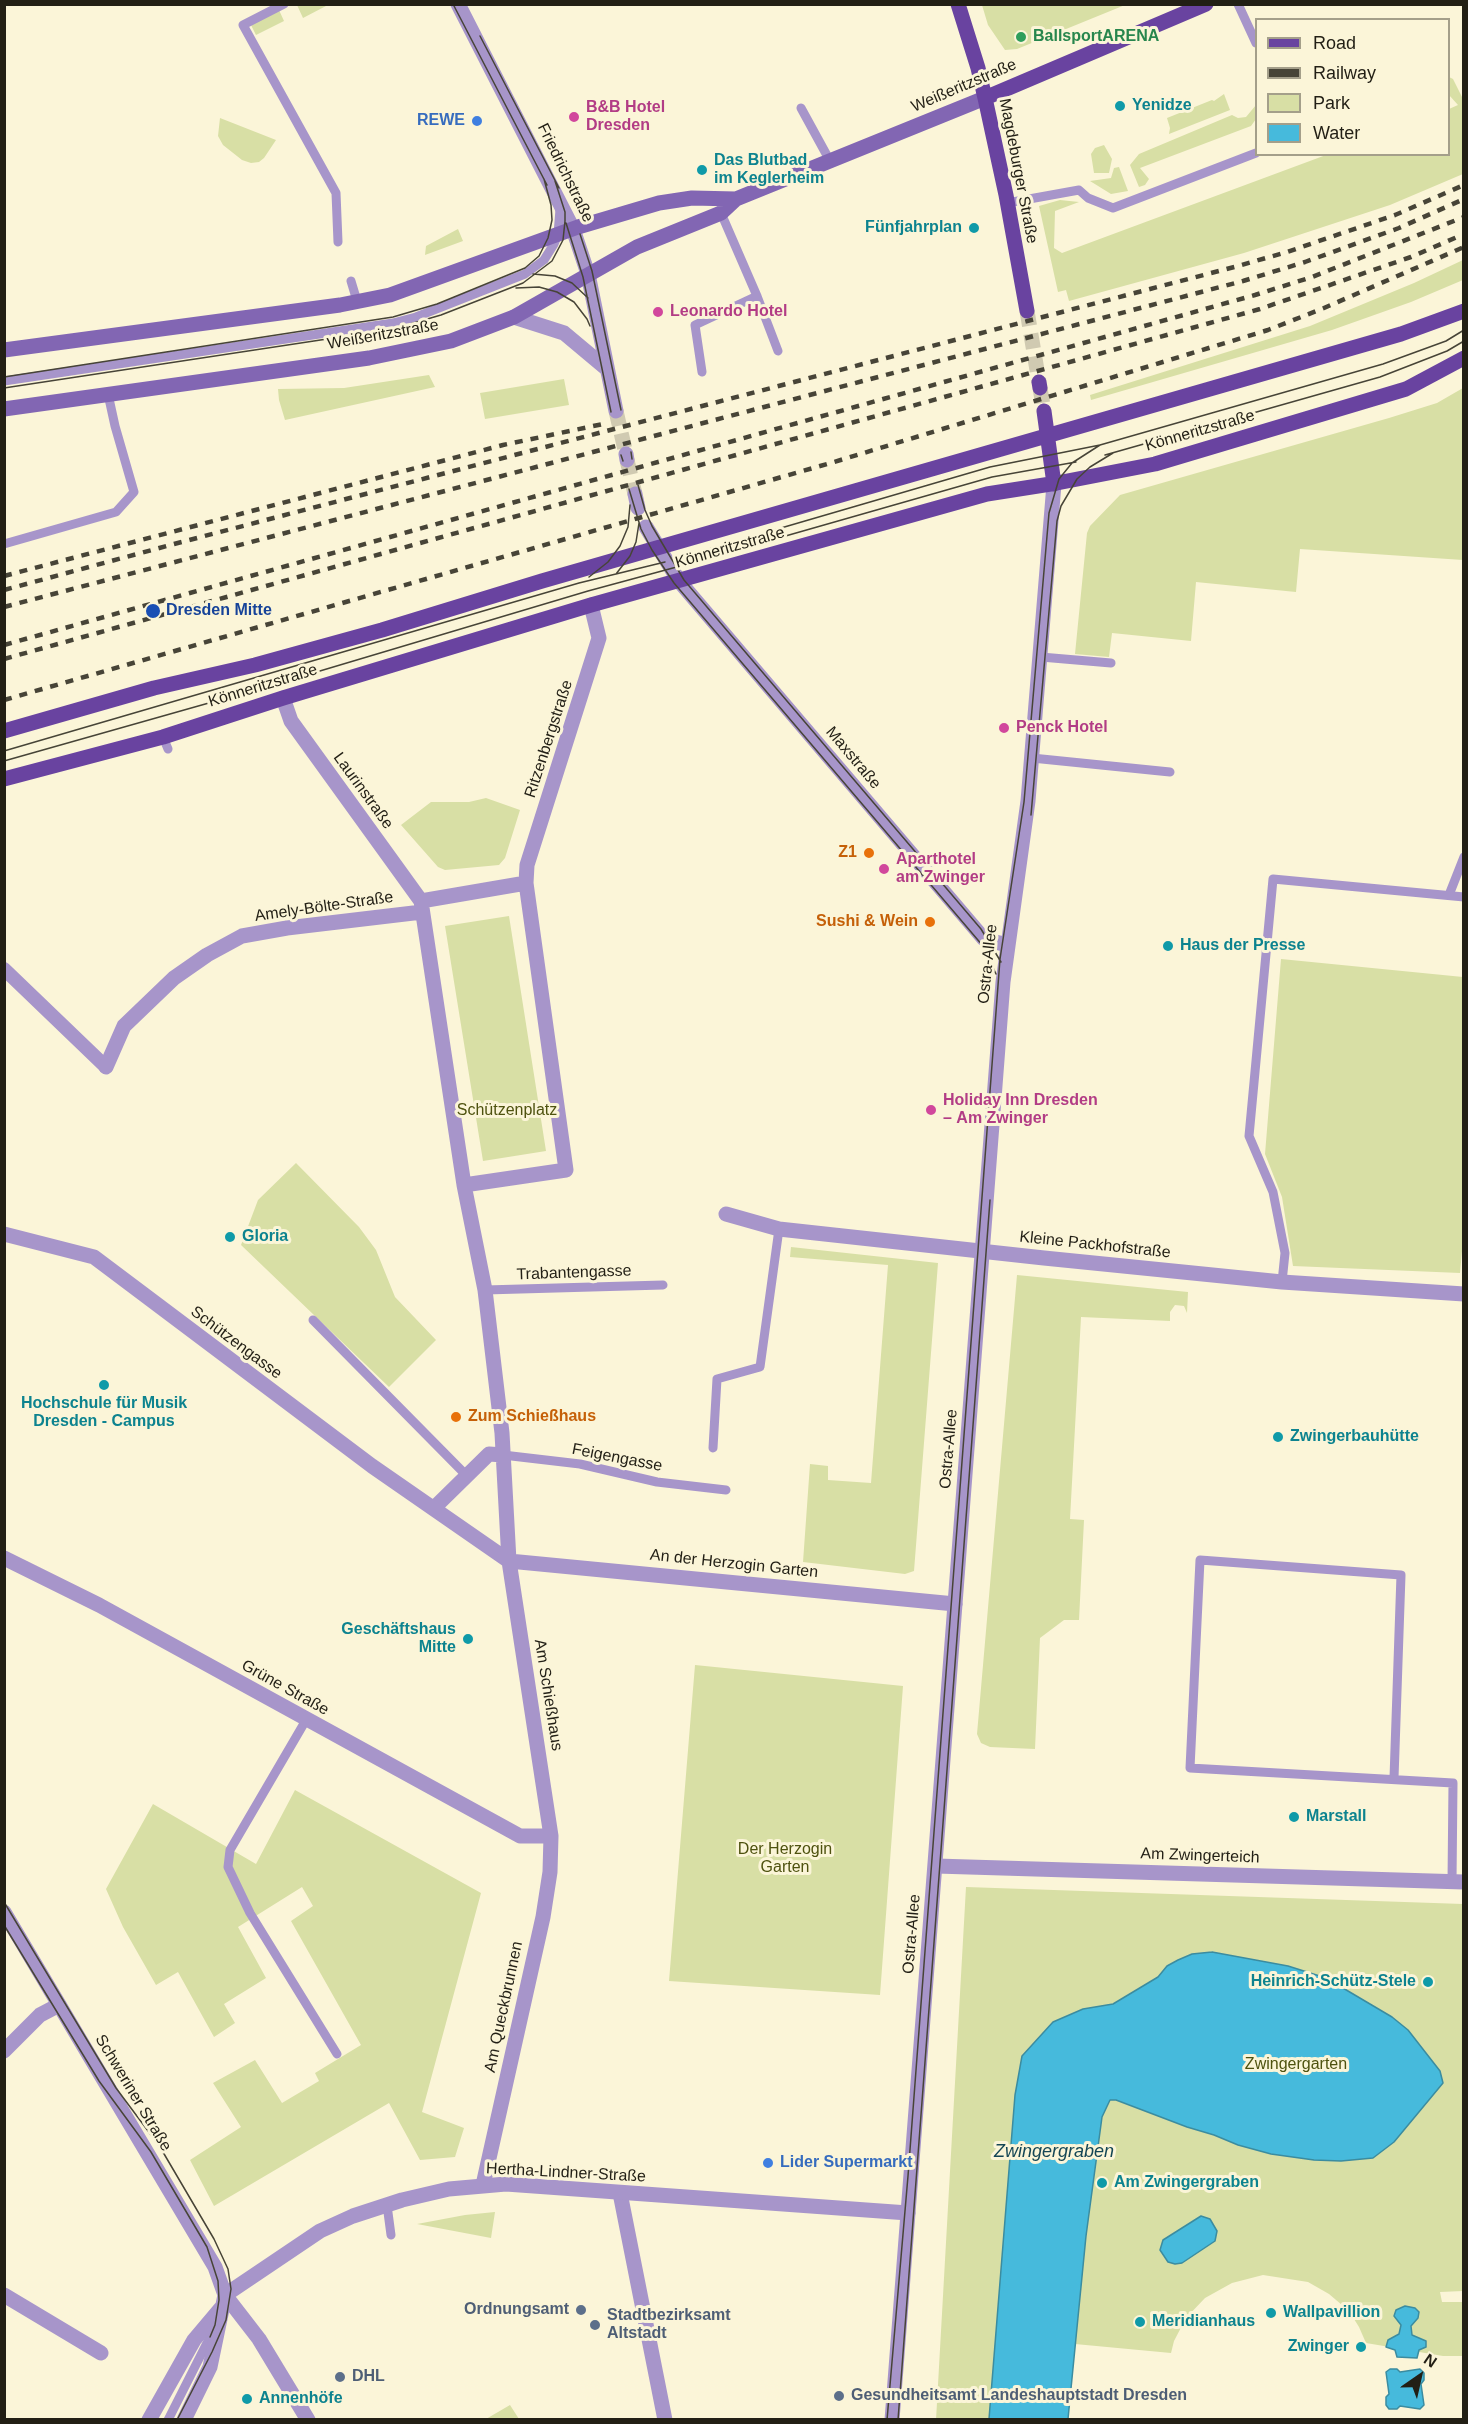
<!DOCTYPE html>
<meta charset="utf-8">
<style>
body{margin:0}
#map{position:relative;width:1468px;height:2424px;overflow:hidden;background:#fbf5d8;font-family:Helvetica,sans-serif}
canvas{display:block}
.frame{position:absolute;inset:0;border:6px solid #221f15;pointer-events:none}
.legend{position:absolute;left:1255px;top:18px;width:195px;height:138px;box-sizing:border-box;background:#fbf5d8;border:2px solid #a49f8a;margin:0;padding:8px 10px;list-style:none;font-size:18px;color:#221f15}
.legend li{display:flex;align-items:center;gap:12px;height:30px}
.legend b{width:30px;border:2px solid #a49f8a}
.north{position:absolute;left:1390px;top:2346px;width:60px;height:60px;-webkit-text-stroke:4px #fbf5d8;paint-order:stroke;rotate:34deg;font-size:16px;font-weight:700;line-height:24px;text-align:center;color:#221f15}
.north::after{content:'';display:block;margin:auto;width:21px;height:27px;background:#221f15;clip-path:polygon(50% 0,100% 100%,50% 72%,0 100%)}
</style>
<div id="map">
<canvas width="1468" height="2424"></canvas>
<div class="frame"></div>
<ul class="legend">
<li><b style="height:8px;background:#6943a0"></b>Road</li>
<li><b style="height:8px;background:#474437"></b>Railway</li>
<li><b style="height:16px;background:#d8dfa5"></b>Park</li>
<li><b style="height:16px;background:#46badc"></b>Water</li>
</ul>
<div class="north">N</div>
</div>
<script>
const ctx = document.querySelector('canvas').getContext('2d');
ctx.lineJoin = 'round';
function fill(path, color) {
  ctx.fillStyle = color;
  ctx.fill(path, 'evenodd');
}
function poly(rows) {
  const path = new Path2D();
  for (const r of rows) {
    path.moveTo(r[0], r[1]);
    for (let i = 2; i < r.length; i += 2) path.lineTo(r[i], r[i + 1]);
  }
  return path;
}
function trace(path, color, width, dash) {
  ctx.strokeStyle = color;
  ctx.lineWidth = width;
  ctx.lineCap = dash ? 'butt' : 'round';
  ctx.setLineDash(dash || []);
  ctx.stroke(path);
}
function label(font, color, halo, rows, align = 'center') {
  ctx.font = font + ' Helvetica,sans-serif';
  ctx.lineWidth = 6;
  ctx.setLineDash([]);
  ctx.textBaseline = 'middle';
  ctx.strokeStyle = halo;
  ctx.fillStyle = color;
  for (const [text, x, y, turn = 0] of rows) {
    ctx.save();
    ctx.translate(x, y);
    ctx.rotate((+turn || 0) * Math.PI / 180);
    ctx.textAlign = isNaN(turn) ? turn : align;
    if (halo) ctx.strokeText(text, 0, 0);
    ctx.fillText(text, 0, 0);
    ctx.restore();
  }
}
const green = poly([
 [297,5,325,5,326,6,303,18],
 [982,5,982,4,1125,5,1017,49,1005,50,988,25],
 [279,10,284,21,256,35,251,25],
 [1449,77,1453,79,1463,99,1463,174,1390,205,1244,253,1069,301,1066,290,1058,292,1039,206,1060,200,1079,202,1055,211,1054,248,1062,253,1326,155,1448,154,1449,109,1458,105,1449,95],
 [1224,94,1230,110,1169,134,1170,128,1167,118,1212,100,1214,101],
 [1256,105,1256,119,1251,126,1140,168,1149,179,1145,185,1139,187,1130,165,1139,154,1232,115,1238,118,1246,117],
 [220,118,276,140,264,158,259,162,251,163,242,160,223,145,218,136],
 [1104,145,1112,159,1109,173,1094,173,1091,154,1095,148],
 [1119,167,1128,191,1111,194,1090,181,1111,178,1114,168],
 [458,229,463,241,425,255,426,246],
 [1463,260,1463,280,1411,302,1332,330,1091,400,1090,395,1310,326,1414,283],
 [429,375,435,387,285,420,279,400,278,389,344,388],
 [564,379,569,405,485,419,480,393],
 [1463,388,1463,560,1300,549,1296,592,1196,582,1191,641,1112,633,1109,657,1075,654,1087,533,1090,526,1120,495,1389,418,1437,403],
 [486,798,520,810,505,858,499,865,445,870,438,867,401,825,431,802,469,802],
 [509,916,546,1151,483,1161,445,926],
 [1281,959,1463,977,1464,1229,1460,1273,1293,1266,1282,1197,1265,1154],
 [296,1163,359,1227,376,1250,395,1297,436,1340,389,1387,241,1245,258,1200],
 [791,1247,938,1263,914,1571,905,1574,803,1562,810,1464,828,1466,828,1480,871,1483,888,1265,790,1257],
 [1017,1275,1188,1292,1187,1313,1184,1306,1175,1305,1170,1312,1170,1321,1081,1317,1070,1519,1084,1520,1079,1620,1064,1620,1040,1638,1035,1749,990,1747,981,1743,977,1734],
 [695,1665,903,1686,880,1995,669,1981],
 [295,1790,481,1893,422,2112,464,2128,455,2157,420,2160,389,2103,214,2206,190,2160,241,2127,213,2083,255,2060,282,2103,319,2081,315,2073,361,2045,291,1921,313,1906,302,1887,238,1927,266,1978,224,2004,235,2023,214,2037,178,1972,156,1985,123,1927,106,1889,153,1804,256,1864],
 [966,1887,1463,1904,1463,2291,1440,2292,1442,2302,1463,2302,1463,2356,1443,2356,1366,2343,1359,2327,1349,2311,1329,2294,1308,2282,1263,2275,1232,2283,1205,2298,1186,2318,1174,2341,1171,2353,1075,2344,1068,2419,936,2420],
 [495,2212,491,2238,417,2224,465,2215],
 [510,2405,519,2419,486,2419]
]);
const water = poly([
 [1212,1952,1288,1966,1326,1978,1392,2017,1408,2030,1440,2071,1443,2083,1394,2142,1373,2158,1341,2161,1314,2160,1271,2154,1238,2145,1214,2135,1187,2127,1116,2100,1110,2100,1102,2117,1086,2236,1068,2419,989,2419,1015,2095,1022,2056,1053,2022,1083,2009,1113,2004,1158,1977,1167,1966,1178,1960,1192,1954,1212,1952],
 [1201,2216,1210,2219,1217,2231,1215,2241,1182,2263,1175,2264,1168,2262,1160,2250,1163,2240,1201,2216],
 [1405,2306,1415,2308,1419,2312,1418,2318,1411,2326,1412,2335,1426,2341,1426,2347,1419,2350,1417,2358,1397,2357,1395,2350,1386,2347,1388,2340,1399,2334,1401,2325,1394,2316,1396,2310,1405,2306],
 [1390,2369,1397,2369,1400,2372,1420,2369,1424,2373,1424,2380,1421,2384,1424,2405,1420,2409,1400,2406,1397,2409,1389,2409,1386,2405,1386,2397,1389,2394,1386,2372,1390,2369]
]);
const minorTunnel = poly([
 [616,411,626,454],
 [627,460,635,494]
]);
const primaryTunnel = poly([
 [1027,311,1039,382],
 [1040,388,1044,411]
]);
const service = poly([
 [284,4,243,25,336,193,338,242],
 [1238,4,1256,43],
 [801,108,830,161],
 [1007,203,1079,190,1088,198,1113,208,1256,153],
 [721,213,757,296,778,351],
 [351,281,357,301],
 [702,372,695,325,757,296],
 [4,381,393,323,416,317,525,274,544,260,554,244,558,234,560,209],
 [4,544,116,512,134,492,115,426,108,394],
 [1041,657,1111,663],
 [163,737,168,749],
 [1032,758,1170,772],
 [1449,895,1464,857],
 [1282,1282,1285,1253,1273,1192,1249,1136,1273,879,1464,897],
 [485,1290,663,1285],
 [313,1320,466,1475],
 [713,1448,717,1379,760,1367,779,1229],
 [503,1455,580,1464,657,1482,726,1490],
 [306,1720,230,1850,228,1867,250,1913,337,2054],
 [1394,1778,1401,1575,1200,1560,1190,1768,1453,1783,1452,1882],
 [387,2205,391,2235],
 [168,2420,211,2335]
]);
const pedestrian = poly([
 [4,969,106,1067]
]);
const minor = poly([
 [458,4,573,229,588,274,616,411],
 [514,317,564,333,607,369],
 [626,454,627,460],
 [635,494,638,508],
 [646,527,679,581],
 [283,698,291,721,421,901,464,1185,485,1290,502,1433,509,1561,551,1836,550,1872,543,1917,483,2185],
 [421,901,526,883],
 [106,1067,124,1026,174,978,207,955,242,936,287,928,422,912],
 [464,1185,566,1170,526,883,527,865,599,638,591,605],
 [726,1214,779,1229,1044,1258,1282,1282,1464,1294],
 [4,1234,94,1257,372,1466,509,1561,955,1604],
 [435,1507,489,1454,503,1455],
 [4,1558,99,1605,520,1836,551,1836],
 [936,1866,1464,1882],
 [4,2051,40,2015,59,2005],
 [620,2193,665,2420],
 [4,2295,101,2353],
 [225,2295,259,2339,308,2420],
 [892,2420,908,2213]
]);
const tertiary = poly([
 [679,581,984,939,1007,945],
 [4,1912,215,2267,225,2295],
 [149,2420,194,2340,221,2308],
 [184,2420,210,2367,225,2295,320,2231,353,2216,402,2200,449,2189,506,2184,908,2213,1003,982,1028,801,1054,484]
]);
const secondary = poly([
 [4,350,340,305,390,295,578,227,659,203,692,198,736,199,985,98],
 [4,409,369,358,451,341,514,317,637,247,721,213,736,199]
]);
const primary = poly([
 [958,4,978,68,985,98,1006,195,1027,311],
 [985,98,1206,4],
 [1039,382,1040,388],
 [1044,411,1054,484],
 [4,731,154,688,255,665,382,630,542,581,1401,334,1464,311],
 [4,779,163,737,283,698,591,605,987,494,1057,483,1155,464,1406,389,1464,358]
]);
const tram = poly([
 [453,4,547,185],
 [480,36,559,188],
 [566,223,583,277,611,412],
 [580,234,592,271,621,410],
 [533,274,555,276,572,283,588,298],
 [516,288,539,287,557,292,574,302,587,319,590,326],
 [4,377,393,317,437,304,525,268,539,256,548,238,552,220,551,205,544,179],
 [4,388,393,329,441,315,523,283,552,261,563,240,565,221,565,212,555,181],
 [631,452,632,459],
 [621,455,623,461],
 [1105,455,1380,377,1447,351,1464,341],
 [638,485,645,510,652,526,684,580,981,929,1001,962],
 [629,489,641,529,652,550,674,583,983,946,996,974],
 [685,556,990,467,1100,445,1383,364,1446,341,1464,330],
 [616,574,630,556,636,542,639,523],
 [589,577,608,562,620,546,628,527,630,505],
 [4,751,579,583,665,562],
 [4,761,283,682,588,591,684,565,992,477,1076,462],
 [1031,815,1057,521,1061,506,1077,479,1090,467,1113,453],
 [4,1902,116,2088,160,2147,214,2239,228,2269,231,2289,226,2320,212,2352,177,2420],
 [4,1925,99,2081,151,2152,207,2247,218,2281,219,2300,215,2325,210,2337],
 [887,2420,908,2176,1000,959,1024,802,1049,513,1059,479,1072,463,1100,445],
 [898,2420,990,1200]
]);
const rail = poly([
 [4,576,503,445,603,424],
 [4,590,174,544,1238,266,1287,252,1395,215,1464,185],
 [4,607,1243,281,1305,262,1399,228,1464,199],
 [4,645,1255,295,1312,277,1464,217],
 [4,659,1260,309,1411,257,1464,234],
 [4,700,834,462,1268,330,1324,308,1464,247]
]);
const markers = [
 [1021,37,6,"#2e9e5b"],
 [1120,106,6,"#0f9aa8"],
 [574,117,6,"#d1479c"],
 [477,121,6,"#3f7fe0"],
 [702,170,6,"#0f9aa8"],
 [974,228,6,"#0f9aa8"],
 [658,312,6,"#d1479c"],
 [153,611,8,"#1a4fb4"],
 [1004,728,6,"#d1479c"],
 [869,853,6,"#e8710a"],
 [884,869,6,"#d1479c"],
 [930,922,6,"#e8710a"],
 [1168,946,6,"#0f9aa8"],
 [931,1110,6,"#d1479c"],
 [230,1237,6,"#0f9aa8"],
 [104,1385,6,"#0f9aa8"],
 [456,1417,6,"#e8710a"],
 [1278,1437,6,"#0f9aa8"],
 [468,1639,6,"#0f9aa8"],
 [1294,1817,6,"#0f9aa8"],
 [1428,1982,6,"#0f9aa8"],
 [768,2163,6,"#3f7fe0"],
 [1102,2183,6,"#0f9aa8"],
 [581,2310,6,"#5c6f8a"],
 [1271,2313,6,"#0f9aa8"],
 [1140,2322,6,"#0f9aa8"],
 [595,2325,6,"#5c6f8a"],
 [1361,2347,6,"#0f9aa8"],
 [340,2377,6,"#5c6f8a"],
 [839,2396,6,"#5c6f8a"],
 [247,2399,6,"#0f9aa8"]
];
const leisureNames = [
 ["BallsportARENA",1033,37]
];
const streetNames = [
 ["Weißeritzstraße",964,86,-23],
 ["Magdeburger Straße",1018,171,79],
 ["Friedrichstraße",565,173,64],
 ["Weißeritzstraße",383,335,-10],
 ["Könneritzstraße",1200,431,-16],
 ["Könneritzstraße",730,548,-16],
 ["Könneritzstraße",263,686,-17],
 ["Ritzenbergstraße",549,739,-72],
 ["Maxstraße",853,758,50],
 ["Laurinstraße",363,791,54],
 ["Amely-Bölte-Straße",324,907,-8],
 ["Ostra-Allee",988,964,-84],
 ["Kleine Packhofstraße",1095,1245,6],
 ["Trabantengasse",574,1273,-2],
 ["Schützengasse",236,1343,37],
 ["Ostra-Allee",949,1449,-85],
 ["Feigengasse",617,1458,11],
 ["An der Herzogin Garten",734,1564,6],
 ["Grüne Straße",285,1688,29],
 ["Am Schießhaus",548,1695,81],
 ["Am Zwingerteich",1200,1856,2],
 ["Ostra-Allee",912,1934,-85],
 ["Am Queckbrunnen",504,2007,-78],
 ["Schweriner Straße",133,2093,59],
 ["Hertha-Lindner-Straße",566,2173,3]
];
const cultureNames = [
 ["Yenidze",1132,106],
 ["Das Blutbad",714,161],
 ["im Keglerheim",714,179],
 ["Fünfjahrplan",962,228,"right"],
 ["Haus der Presse",1180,946],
 ["Gloria",242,1237],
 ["Hochschule für Musik",104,1404,"center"],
 ["Dresden - Campus",104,1422,"center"],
 ["Zwingerbauhütte",1290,1437],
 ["Geschäftshaus",456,1630,"right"],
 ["Mitte",456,1648,"right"],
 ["Marstall",1306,1817],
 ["Heinrich-Schütz-Stele",1416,1982,"right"],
 ["Am Zwingergraben",1114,2183],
 ["Wallpavillion",1283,2313],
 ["Meridianhaus",1152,2322],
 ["Zwinger",1349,2347,"right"],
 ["Annenhöfe",259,2399]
];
const hotelNames = [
 ["B&B Hotel",586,108],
 ["Dresden",586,126],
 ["Leonardo Hotel",670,312],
 ["Penck Hotel",1016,728],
 ["Aparthotel",896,860],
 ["am Zwinger",896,878],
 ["Holiday Inn Dresden",943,1101],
 ["– Am Zwinger",943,1119]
];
const shopNames = [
 ["REWE",465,121],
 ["Lider Supermarkt",780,2163,"left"]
];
const transitNames = [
 ["Dresden Mitte",166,611]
];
const foodNames = [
 ["Z1",857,853],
 ["Sushi & Wein",918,922],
 ["Zum Schießhaus",468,1417,"left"]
];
const parkNames = [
 ["Schützenplatz",507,1111],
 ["Der Herzogin",785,1850],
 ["Garten",785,1868],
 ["Zwingergarten",1296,2065]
];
const serviceNames = [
 ["Ordnungsamt",569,2310,"right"],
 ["Stadtbezirksamt",607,2316],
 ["Altstadt",607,2334],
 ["DHL",352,2377],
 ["Gesundheitsamt Landeshauptstadt Dresden",851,2396]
];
const waterNames = [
 ["Zwingergraben",1054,2152]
];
fill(green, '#d8dfa5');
fill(water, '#46badc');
trace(water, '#3b8ca0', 1.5);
trace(minorTunnel, '#d0cab1', 15, [15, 8]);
trace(primaryTunnel, '#d0cab1', 15, [15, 8]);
trace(service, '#a795ca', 9);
trace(pedestrian, '#a795ca', 14);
trace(minor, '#a795ca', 15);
trace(tertiary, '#a795ca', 15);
trace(secondary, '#8266b3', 15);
trace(primary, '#6943a0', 15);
trace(tram, '#474437', 1.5);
trace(rail, '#474437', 4.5, [8, 8]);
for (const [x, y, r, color] of markers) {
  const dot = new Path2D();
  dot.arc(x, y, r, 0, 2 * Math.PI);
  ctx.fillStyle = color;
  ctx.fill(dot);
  trace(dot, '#fbf5d8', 2);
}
label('bold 16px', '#27864d', '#fbf5d8', leisureNames, 'left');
label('16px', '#221f15', '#fbf5d8', streetNames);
label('bold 16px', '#0d838f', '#fbf5d8', cultureNames, 'left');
label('bold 16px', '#b23c85', '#fbf5d8', hotelNames, 'left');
label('bold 16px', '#366cbe', '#fbf5d8', shopNames, 'right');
label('bold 16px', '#164399', '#fbf5d8', transitNames, 'left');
label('bold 16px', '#c56008', '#fbf5d8', foodNames, 'right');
label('16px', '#4e520f', '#fbf5d8', parkNames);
label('bold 16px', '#4e5e75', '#fbf5d8', serviceNames, 'left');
label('italic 18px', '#144655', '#fbf5d8', waterNames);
</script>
